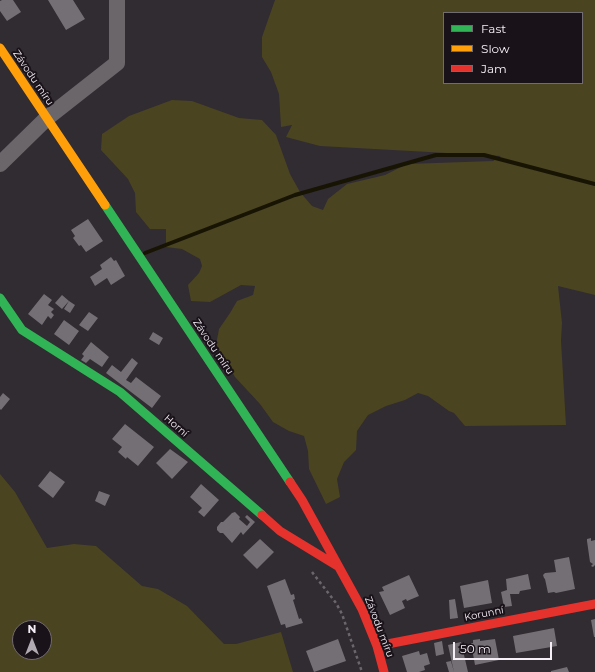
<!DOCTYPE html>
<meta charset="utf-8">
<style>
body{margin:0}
#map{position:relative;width:595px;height:672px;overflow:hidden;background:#312b32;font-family:Montserrat,sans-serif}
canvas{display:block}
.legend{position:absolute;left:443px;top:12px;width:140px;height:72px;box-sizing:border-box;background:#191319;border:1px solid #716b72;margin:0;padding:5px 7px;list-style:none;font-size:12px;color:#f6eef7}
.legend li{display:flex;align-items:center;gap:8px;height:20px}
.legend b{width:20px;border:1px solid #716b72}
.north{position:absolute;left:12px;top:620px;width:40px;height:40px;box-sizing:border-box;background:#191319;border:1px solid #716b72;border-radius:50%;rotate:0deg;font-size:11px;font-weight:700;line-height:16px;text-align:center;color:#f6eef7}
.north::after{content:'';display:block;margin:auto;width:14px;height:18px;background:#b1aab2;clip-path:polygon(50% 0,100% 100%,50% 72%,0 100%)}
.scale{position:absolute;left:453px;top:642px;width:99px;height:18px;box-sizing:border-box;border:2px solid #f6eef7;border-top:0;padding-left:5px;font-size:12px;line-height:14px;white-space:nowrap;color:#f6eef7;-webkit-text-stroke:3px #191319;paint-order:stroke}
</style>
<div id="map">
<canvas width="595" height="672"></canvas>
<ul class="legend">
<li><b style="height:5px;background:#30b455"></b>Fast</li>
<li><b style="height:5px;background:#ff9f0a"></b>Slow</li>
<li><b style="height:5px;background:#e5322d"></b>Jam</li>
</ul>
<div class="north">N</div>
<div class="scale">50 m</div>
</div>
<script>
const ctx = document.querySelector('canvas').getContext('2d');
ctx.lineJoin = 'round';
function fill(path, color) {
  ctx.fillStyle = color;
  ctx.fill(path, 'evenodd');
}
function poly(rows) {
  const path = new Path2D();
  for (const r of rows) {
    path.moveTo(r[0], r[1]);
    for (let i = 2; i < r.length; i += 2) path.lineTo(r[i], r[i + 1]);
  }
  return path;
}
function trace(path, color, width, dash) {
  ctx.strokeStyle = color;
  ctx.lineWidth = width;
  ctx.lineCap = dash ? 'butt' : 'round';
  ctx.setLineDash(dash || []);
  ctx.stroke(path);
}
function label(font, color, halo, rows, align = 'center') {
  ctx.font = font + ' Montserrat,sans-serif';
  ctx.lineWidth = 4;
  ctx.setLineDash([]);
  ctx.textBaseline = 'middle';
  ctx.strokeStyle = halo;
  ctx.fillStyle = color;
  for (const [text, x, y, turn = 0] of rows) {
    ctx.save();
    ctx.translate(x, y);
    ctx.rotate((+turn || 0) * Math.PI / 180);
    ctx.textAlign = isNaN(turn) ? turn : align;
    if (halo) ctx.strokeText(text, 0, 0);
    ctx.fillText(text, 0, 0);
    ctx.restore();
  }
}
const green = poly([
 [275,0,595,0,595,295,558,286,562,323,561,341,566,425,465,426,454,413,449,411,428,396,418,393,405,400,386,406,368,415,357,431,356,450,344,462,337,479,340,497,326,504,309,469,308,451,304,436,289,431,273,422,260,404,235,377,216,345,219,329,230,313,237,301,253,295,255,286,241,285,210,302,191,301,188,285,199,273,202,266,200,259,182,249,166,247,166,229,150,229,136,212,135,193,128,179,101,150,102,134,129,116,172,100,192,101,239,118,262,120,276,135,290,174,300,192,312,206,323,210,328,199,347,184,385,175,407,164,493,161,501,156,320,146,286,137,292,125,281,127,279,94,271,72,262,57,262,37],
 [444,13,582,13,582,83,444,83],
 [0,474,15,492,47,548,74,544,96,546,142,586,158,589,187,606,224,644,236,644,281,632,293,672,0,672],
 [20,628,44,628,44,652,20,652]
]);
const stream = poly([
 [145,253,295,195,436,155,484,155,595,184]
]);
const building = poly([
 [2,0,13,0,21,12,7,21,0,11,0,1],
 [48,0,73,0,85,19,66,30],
 [88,219,103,241,86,252,81,245,79,246,73,238,75,236,71,230],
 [111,257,114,261,116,260,125,276,111,285,107,278,95,286,90,277,102,269,100,265],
 [44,294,52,300,48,305,54,309,51,312,54,315,51,319,48,316,42,325,28,314],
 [62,295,69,301,62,309,55,303],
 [69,301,75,305,70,313,64,309],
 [89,312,98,318,88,331,79,325],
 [64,320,79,331,69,345,54,334],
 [153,332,163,338,159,345,149,339],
 [91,342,109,357,102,367,90,359,86,363,81,360,84,356,82,354],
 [132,358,138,363,126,380,131,383,136,377,161,396,152,408,106,373,112,365,121,372],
 [3,393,10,399,1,410,0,409,0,397],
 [125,424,154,447,138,466,127,457,126,459,118,452,122,447,112,439],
 [170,449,188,462,172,479,156,463],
 [50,471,65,482,53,498,38,486],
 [201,484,219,500,204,517,198,512,202,508,190,497],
 [99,491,110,495,105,506,95,501],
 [235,512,240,517,239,519,247,526,250,522,245,517,247,515,255,522,243,535,241,532,232,543,223,533,220,533,217,530,217,527,221,522,223,522,232,513],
 [591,538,591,541,595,540,595,565,593,567,591,566,593,564,590,562,587,541,587,539],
 [260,539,274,552,257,569,243,555],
 [569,557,575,589,556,593,554,592,548,593,545,579,544,578,543,575,545,573,556,572,554,560],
 [528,574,531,589,520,591,519,594,510,594,512,606,504,607,501,592,507,590,506,579],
 [409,575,419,596,407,601,406,599,402,601,405,608,390,615,379,592,384,591,382,587],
 [285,579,291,595,294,594,295,599,293,600,299,619,301,618,303,623,286,628,285,624,281,625,267,586],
 [488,580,492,603,464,608,460,586],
 [455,599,458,618,450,619,449,600],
 [595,619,595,637,594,637,591,620],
 [554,628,557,646,516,653,513,636],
 [338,639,346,661,314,672,306,651],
 [480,639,480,641,495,639,499,660,475,665,471,643,473,643,473,640],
 [442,641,444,654,436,656,434,643],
 [461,642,468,672,454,672,448,645],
 [419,651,420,655,427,653,430,664,424,666,425,670,419,672,407,672,402,656],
 [451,661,454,672,449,672,446,662],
 [567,667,569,672,551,672,551,671]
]);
const path = poly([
 [312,572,336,603,342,614,362,672]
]);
const street = poly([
 [0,164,47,118,117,63,117,0]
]);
const fast = poly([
 [105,205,290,482],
 [0,298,22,330,120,392,262,515]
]);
const slow = poly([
 [0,48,105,205]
]);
const jam = poly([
 [290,482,302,500,362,609,377,646,384,672],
 [262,515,280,531,339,567],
 [377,646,595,604]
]);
const streetNames = [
 ["Závodu míru",33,78,56],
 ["Závodu míru",213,347,56],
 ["Horní",176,426,41],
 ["Korunní",484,614,-11],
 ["Závodu míru",379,627,69]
];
fill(green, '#4a4420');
trace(stream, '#181404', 4);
fill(building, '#746f75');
trace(path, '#6b666c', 2.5, [3, 3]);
trace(street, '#6a666a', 16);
trace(fast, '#30b455', 9);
trace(slow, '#ff9f0a', 9);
trace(jam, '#e5322d', 9);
label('10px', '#f6eef7', '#191319', streetNames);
</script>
